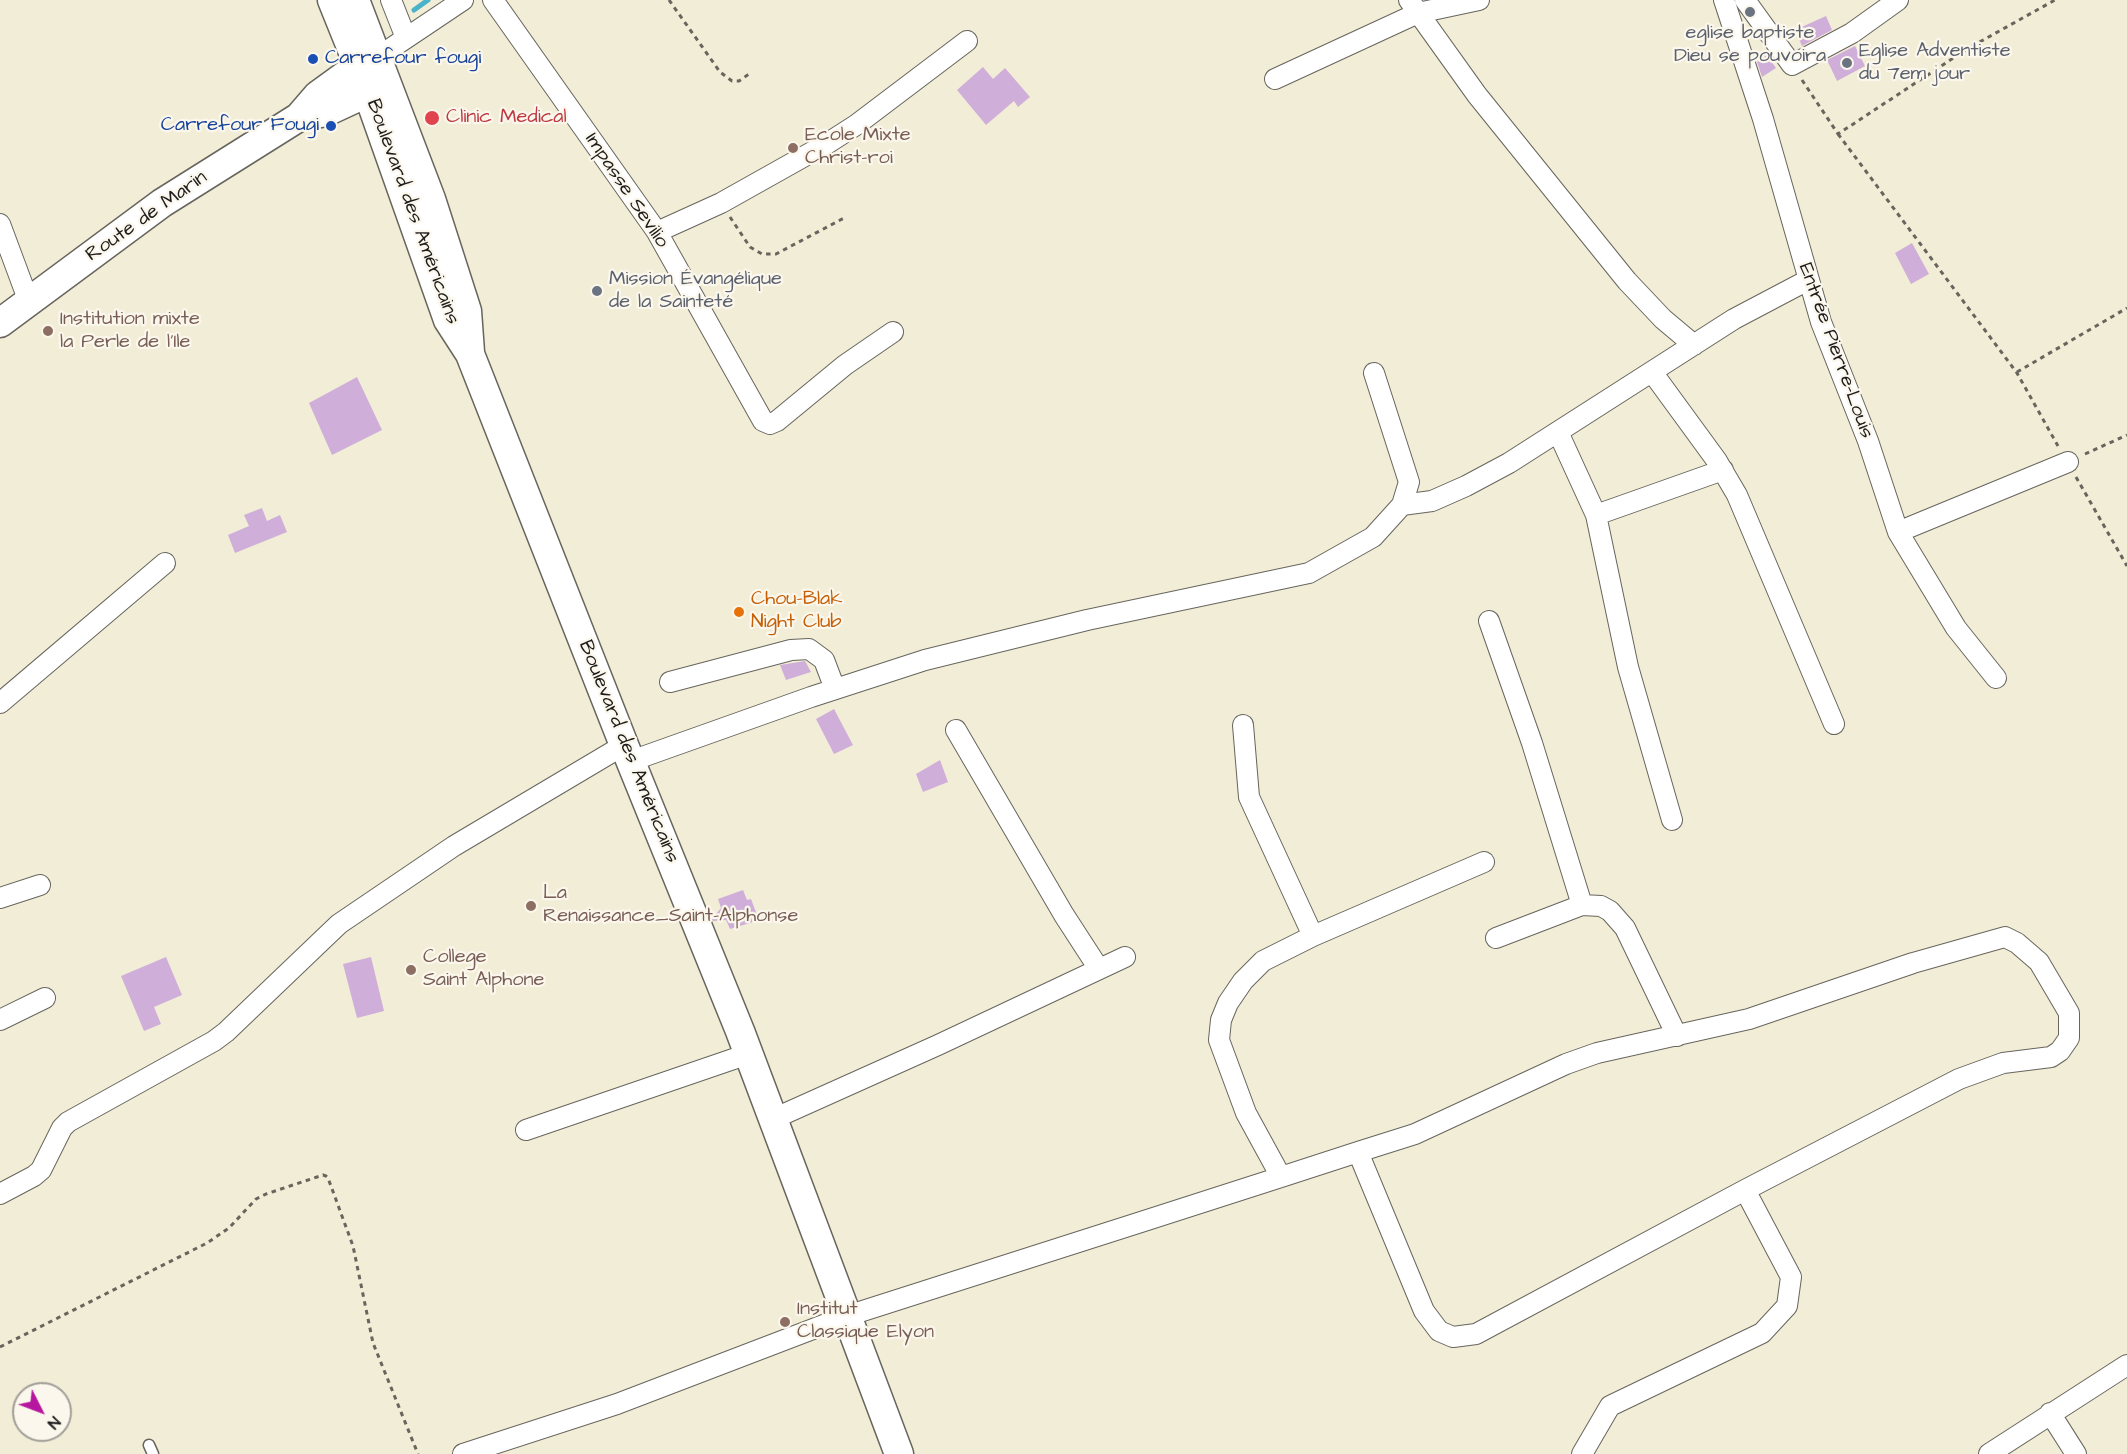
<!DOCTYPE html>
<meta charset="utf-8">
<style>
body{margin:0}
#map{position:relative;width:2127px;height:1454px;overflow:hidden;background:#f2edd6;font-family:"Architects Daughter",sans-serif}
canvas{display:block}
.north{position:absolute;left:12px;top:1382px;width:60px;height:60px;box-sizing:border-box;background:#fbf7ec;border:2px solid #a29f99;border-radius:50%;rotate:132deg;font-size:16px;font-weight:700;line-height:24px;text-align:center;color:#1c1c1c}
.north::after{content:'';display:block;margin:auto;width:21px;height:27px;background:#b5179e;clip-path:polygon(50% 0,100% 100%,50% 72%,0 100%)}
</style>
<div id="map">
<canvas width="2127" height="1454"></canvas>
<div class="north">N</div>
</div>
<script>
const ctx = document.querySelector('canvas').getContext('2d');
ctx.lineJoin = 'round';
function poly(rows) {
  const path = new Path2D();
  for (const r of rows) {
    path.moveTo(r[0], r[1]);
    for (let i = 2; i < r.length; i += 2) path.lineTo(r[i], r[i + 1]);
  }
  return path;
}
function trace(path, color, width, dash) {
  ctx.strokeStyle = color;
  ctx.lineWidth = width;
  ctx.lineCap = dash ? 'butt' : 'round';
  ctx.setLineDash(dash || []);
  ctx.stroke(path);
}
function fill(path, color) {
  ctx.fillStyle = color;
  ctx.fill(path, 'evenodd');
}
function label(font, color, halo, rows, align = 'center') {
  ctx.font = font + ' "Architects Daughter",sans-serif';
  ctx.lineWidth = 4.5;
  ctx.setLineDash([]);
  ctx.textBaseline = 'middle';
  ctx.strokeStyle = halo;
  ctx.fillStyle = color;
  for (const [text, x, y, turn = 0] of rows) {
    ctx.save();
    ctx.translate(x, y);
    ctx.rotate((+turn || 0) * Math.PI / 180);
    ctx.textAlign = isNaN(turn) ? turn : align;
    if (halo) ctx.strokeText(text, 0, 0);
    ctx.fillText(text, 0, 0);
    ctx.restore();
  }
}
const stream = poly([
 [414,10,428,0]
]);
const building = poly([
 [1826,16,1832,30,1802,46,1795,30],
 [1855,46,1865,66,1837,81,1827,60],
 [1767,55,1776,68,1762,77,1757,62],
 [983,67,993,79,1005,68,1030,97,1018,107,1014,101,986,125,957,90],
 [1912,243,1929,274,1911,284,1895,253],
 [357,377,382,430,332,455,309,403],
 [262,508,267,521,280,515,287,532,235,553,228,535,249,526,244,515],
 [805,661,811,672,786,680,780,665],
 [834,709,853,745,834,754,816,719],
 [940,760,948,782,923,792,916,774],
 [743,890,747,900,751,899,757,915,751,918,753,922,730,929,726,920,713,921,712,919,721,908,718,899],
 [166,957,182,995,154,1007,161,1024,144,1031,121,976],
 [371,957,384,1011,357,1018,343,964]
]);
const path = poly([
 [669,0,720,72,732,81,739,81,749,74],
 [1802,80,1838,134,1967,49,2055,0],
 [1838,134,2017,373,2058,446],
 [730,217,750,247,762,254,776,254,846,217],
 [2017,372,2127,308],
 [2085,454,2127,435],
 [2076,477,2127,566],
 [0,1347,207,1243,229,1228,256,1199,266,1194,323,1175,326,1176,328,1178,353,1246,373,1343,418,1454]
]);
const lane = poly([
 [149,1445,153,1454]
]);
const street = poly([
 [391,0,406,38],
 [493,0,657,232,763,421,770,424,777,421,845,365,893,332],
 [1409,0,1477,95,1627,281,1663,319,1694,345],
 [1724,0,1763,119,1821,322,1868,441,1898,532,1956,628,1996,678],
 [1745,0,1792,65,1852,33,1898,0],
 [378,57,463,0],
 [1275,79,1418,13,1479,0],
 [0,224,29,302],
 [657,232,721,203,828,143,856,125,967,41],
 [1652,372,1717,461,1737,495,1834,724],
 [1558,432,1596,515,1628,667,1672,820],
 [1402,505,1432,501,1466,486,1509,463,1734,319,1808,280],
 [1596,515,1723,470],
 [1898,532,2068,462],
 [1489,621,1532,743,1582,905],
 [670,682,791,650,809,649,824,660,835,689],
 [0,703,165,563],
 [1243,725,1249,797,1313,936],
 [956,730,1064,915,1099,969],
 [631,761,811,697,925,660,1087,620,1309,573,1373,537,1402,505,1409,482,1374,373],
 [0,898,40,885],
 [1496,938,1582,905,1601,906,1610,911,1625,928,1677,1036],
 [0,1020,45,998],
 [773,1119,938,1045,1125,957],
 [526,1130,748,1054],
 [1281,1177,1246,1113,1219,1040,1221,1020,1228,1003,1243,981,1263,961,1313,936,1484,862],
 [0,1194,34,1176,41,1170,62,1128,68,1122,214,1041,226,1032,339,924,454,846,624,745],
 [2050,1413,2076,1454],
 [463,1454,617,1404,847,1316,1141,1222,1281,1177,1358,1152,1415,1134,1566,1064,1597,1053,1749,1019,1913,963,2005,937,2017,943,2039,962,2069,1013,2069,1038,2060,1051,2051,1057,2003,1063,1959,1079,1745,1190,1476,1334,1453,1337,1439,1331,1424,1311,1358,1152],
 [1582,1454,1610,1406,1762,1333,1787,1306,1791,1277,1745,1190],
 [1989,1454,2127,1365]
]);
const secondary = poly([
 [332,0,355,57,448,320,470,354,624,745,740,1031,899,1454],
 [355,0,431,199,467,311,470,352],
 [299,117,326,112,384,85],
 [0,323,162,203,299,117,318,95,358,66,378,57]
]);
const markers = [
 [1750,12,6,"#6b7280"],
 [313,59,6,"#1a4fb4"],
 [1847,63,6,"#6b7280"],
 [432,118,8,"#e0444e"],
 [331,126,6,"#1a4fb4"],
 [793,148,6,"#8d6e63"],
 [597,291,6,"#6b7280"],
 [48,331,6,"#8d6e63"],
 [739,612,6,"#e8710a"],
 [531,906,6,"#8d6e63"],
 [411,970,6,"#8d6e63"],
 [785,1322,6,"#8d6e63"]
];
const worshipNames = [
 ["eglise baptiste",1750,34,"center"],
 ["Dieu se pouvoira",1750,57,"center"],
 ["Eglise Adventiste",1859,52],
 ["du 7em jour",1859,75],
 ["Mission Évangélique",609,280],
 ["de la Sainteté",609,303]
];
const transitNames = [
 ["Carrefour fougi",325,59],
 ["Carrefour Fougi",319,126,"right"]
];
const healthNames = [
 ["Clinic Medical",446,118]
];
const educationNames = [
 ["Ecole Mixte",805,136],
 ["Christ-roi",805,159],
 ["Institution mixte",60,320],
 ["la Perle de l'Ile",60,343],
 ["La",543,894],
 ["Renaissance_Saint-Alphonse",543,917],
 ["College",423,958],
 ["Saint Alphone",423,981],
 ["Institut",797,1310],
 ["Classique Elyon",797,1333]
];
const streetNames = [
 ["Impasse Sevilio",626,191,56],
 ["Boulevard des Américains",412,212,70],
 ["Route de Marin",147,217,-35],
 ["Entrée Pierre-Louis",1835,351,70],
 ["Boulevard des Américains",628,752,68]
];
const foodNames = [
 ["Chou-Blak",751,600],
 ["Night Club",751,623]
];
trace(stream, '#4bb2ca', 5);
fill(building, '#cfafd9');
trace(lane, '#67655d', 13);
trace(street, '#67655d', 22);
trace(secondary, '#67655d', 31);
trace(path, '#67655d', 3, [4.5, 4.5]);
trace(lane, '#fff', 10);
trace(street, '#fff', 20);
trace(secondary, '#fff', 28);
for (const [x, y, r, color] of markers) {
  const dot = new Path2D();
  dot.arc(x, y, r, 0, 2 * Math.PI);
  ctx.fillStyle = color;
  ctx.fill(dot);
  trace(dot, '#fbf7ec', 2);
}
label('20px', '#5b616d', '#fbf7ec', worshipNames, 'left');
label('20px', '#164399', '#fbf7ec', transitNames, 'left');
label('20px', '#be3a42', '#fbf7ec', healthNames, 'left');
label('20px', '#785e54', '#fbf7ec', educationNames, 'left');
label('20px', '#1c1c1c', '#fbf7ec', streetNames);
label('20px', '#c56008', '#fbf7ec', foodNames, 'left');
</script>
